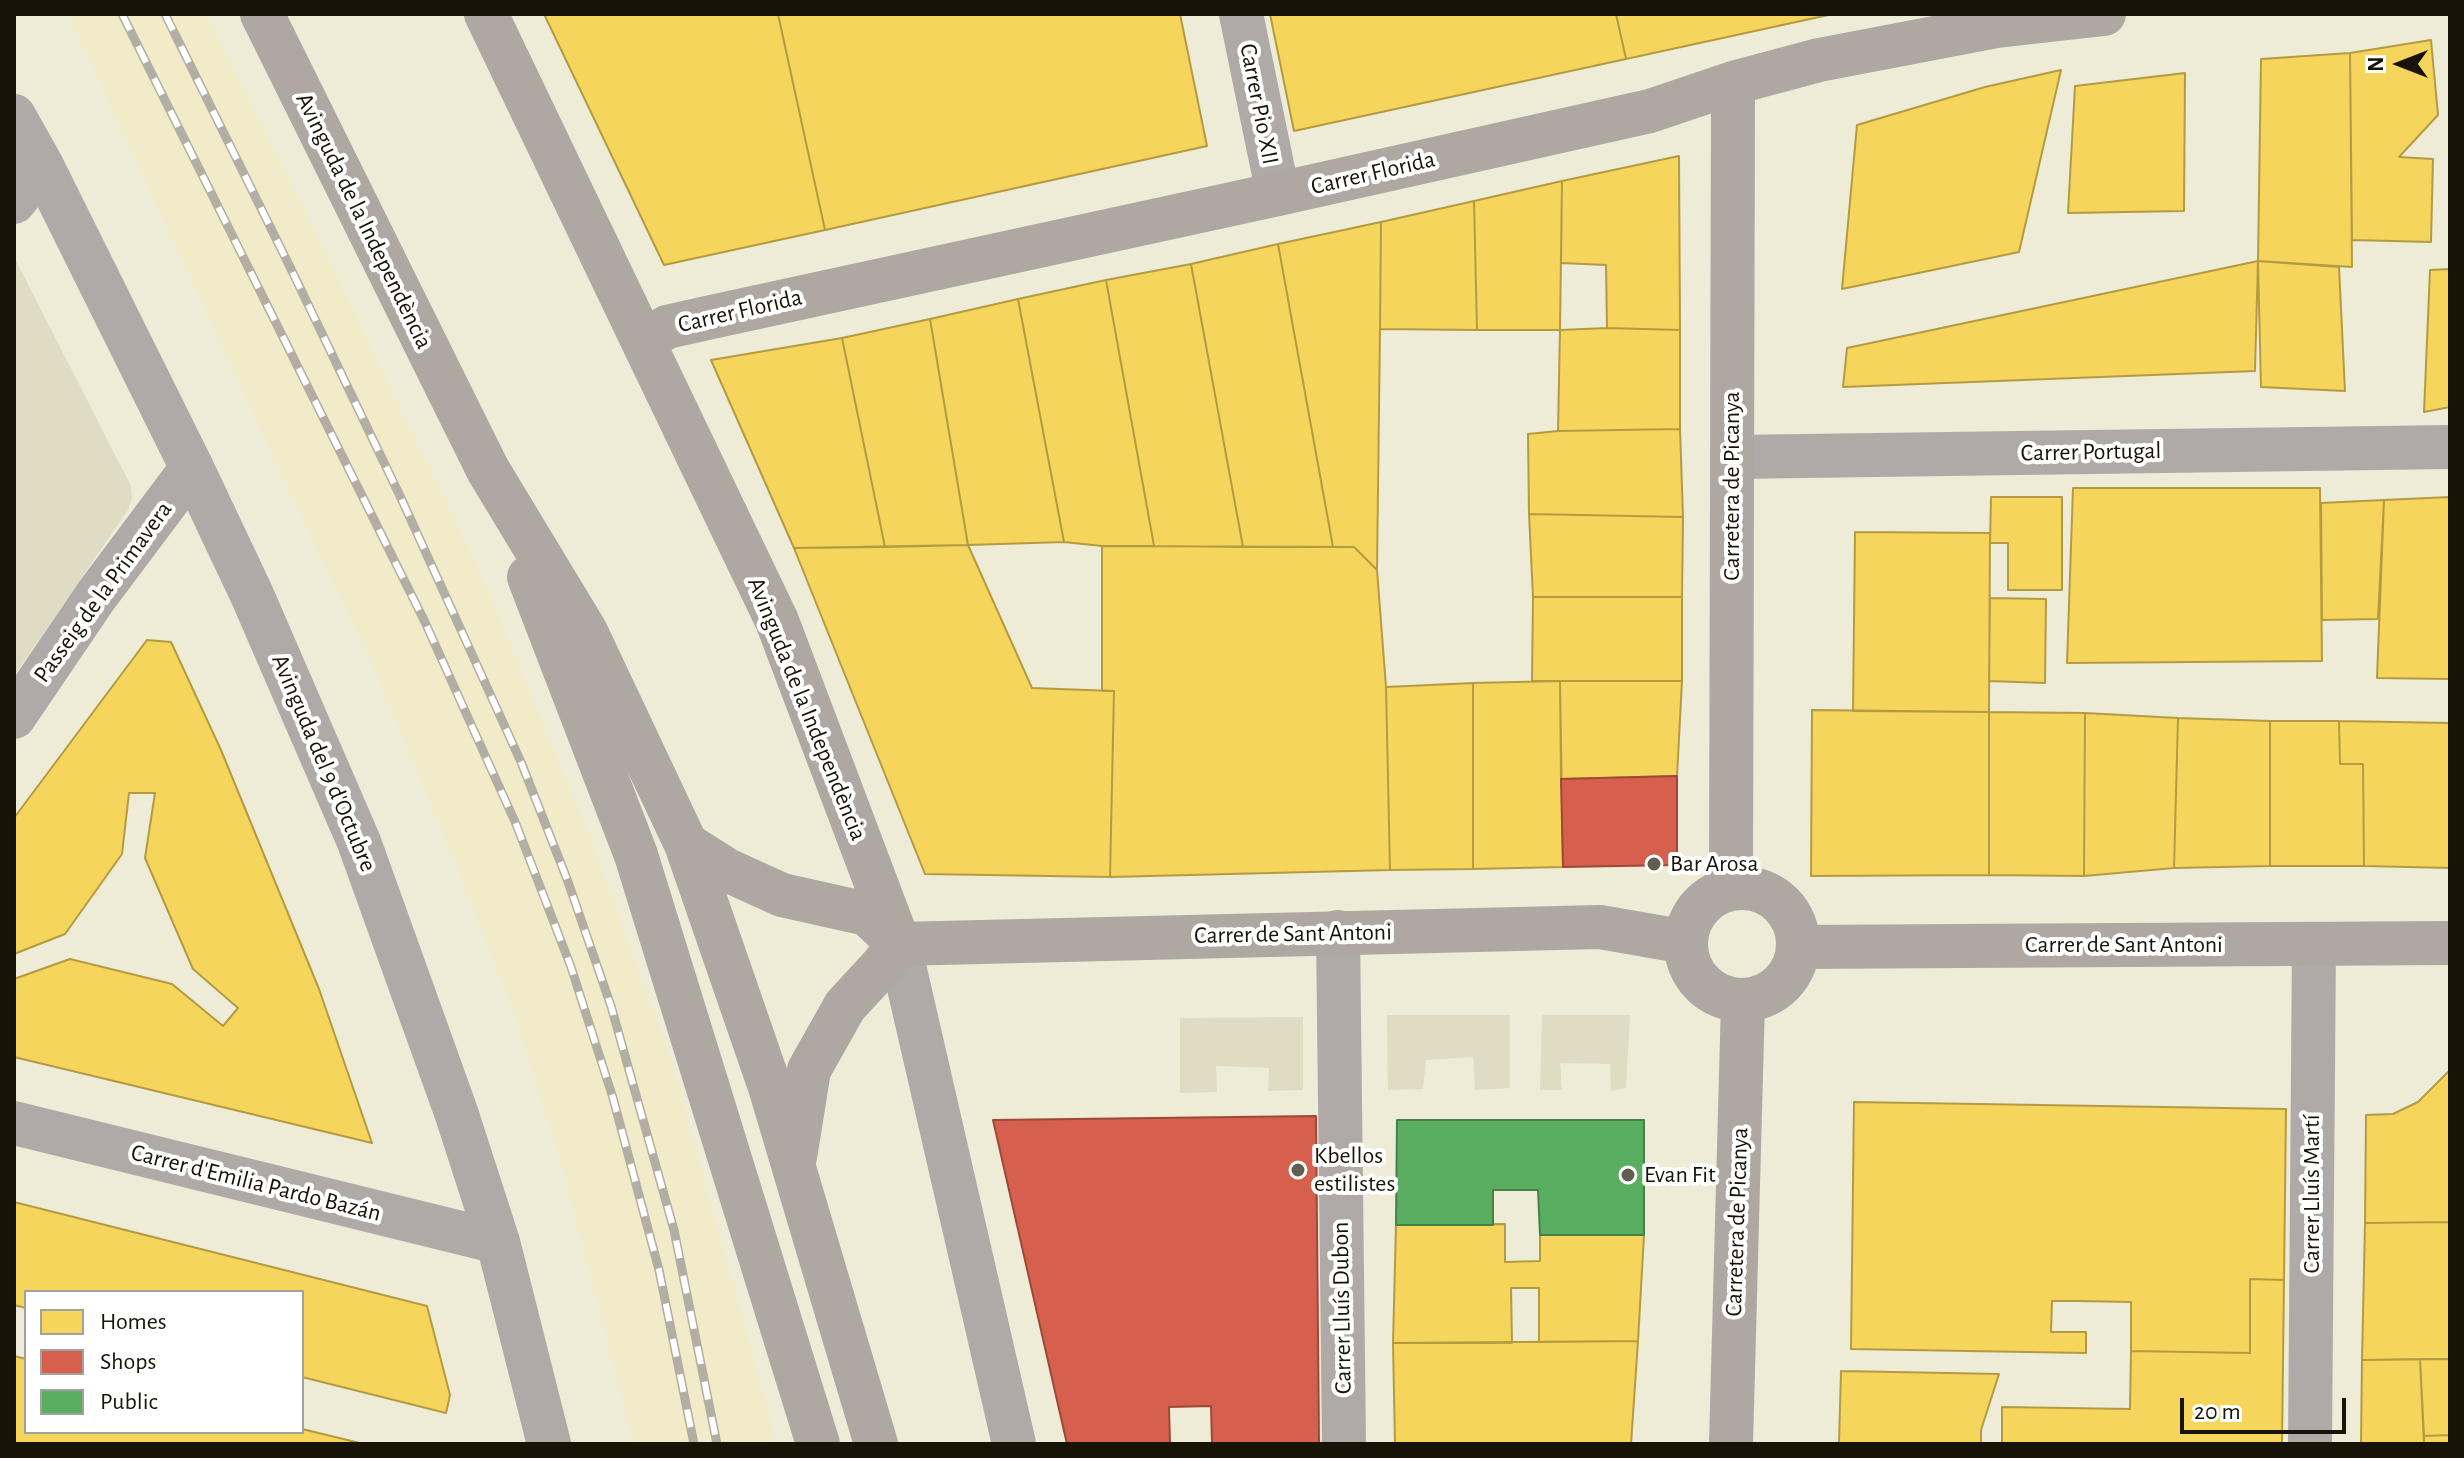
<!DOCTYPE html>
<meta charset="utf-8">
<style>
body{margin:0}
#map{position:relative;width:2464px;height:1458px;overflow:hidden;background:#eeebd7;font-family:"Alegreya Sans",sans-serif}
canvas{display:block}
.frame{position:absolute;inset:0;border:16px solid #171407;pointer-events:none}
.legend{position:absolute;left:24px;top:1290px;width:280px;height:144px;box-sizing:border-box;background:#fff;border:2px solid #a2a19c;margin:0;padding:10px 14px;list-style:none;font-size:24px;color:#171407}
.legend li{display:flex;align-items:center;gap:16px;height:40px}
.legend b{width:40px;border:2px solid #a2a19c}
.north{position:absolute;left:2360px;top:24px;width:80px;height:80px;-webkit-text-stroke:6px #fff;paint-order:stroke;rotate:270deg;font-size:22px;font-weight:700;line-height:32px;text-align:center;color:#171407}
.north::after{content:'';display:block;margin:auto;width:28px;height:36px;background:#171407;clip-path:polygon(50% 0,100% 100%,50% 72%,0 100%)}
.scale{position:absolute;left:2180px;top:1398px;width:166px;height:36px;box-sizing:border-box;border:4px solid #171407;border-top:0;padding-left:10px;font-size:24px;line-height:28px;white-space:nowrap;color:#171407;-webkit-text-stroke:6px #fff;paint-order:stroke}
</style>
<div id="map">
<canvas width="2464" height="1458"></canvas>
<div class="frame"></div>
<ul class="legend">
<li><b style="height:22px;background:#f6d55c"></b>Homes</li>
<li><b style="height:22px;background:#d6604d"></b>Shops</li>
<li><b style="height:22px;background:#5aae61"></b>Public</li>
</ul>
<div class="north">N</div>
<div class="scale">20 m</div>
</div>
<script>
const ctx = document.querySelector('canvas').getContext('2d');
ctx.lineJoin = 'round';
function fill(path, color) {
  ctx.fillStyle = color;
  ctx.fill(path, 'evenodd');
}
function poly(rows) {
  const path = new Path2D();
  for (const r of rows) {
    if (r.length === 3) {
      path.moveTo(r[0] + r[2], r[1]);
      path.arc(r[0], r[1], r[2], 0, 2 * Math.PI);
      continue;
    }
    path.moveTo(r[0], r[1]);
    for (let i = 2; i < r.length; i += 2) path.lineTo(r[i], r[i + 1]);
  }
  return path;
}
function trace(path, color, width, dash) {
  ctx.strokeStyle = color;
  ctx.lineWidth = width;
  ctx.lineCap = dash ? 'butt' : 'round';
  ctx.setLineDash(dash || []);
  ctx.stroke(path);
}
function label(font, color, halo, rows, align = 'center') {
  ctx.font = font + ' "Alegreya Sans",sans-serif';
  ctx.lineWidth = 8;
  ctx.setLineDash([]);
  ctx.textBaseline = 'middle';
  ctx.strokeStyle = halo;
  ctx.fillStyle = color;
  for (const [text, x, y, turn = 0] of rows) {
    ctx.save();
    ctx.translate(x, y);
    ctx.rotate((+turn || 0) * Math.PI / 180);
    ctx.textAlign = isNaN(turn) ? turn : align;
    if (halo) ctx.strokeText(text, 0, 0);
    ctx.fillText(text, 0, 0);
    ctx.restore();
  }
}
const built = poly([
 [68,14,206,14,314,229,483,579,589,834,670,1056,772,1424,774,1444,633,1444,564,1172,516,1018,451,852,368,654,304,523]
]);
const green = poly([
 [14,257,131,486,132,499,128,510,14,676],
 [1387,1015,1510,1015,1510,1088,1475,1090,1473,1057,1426,1060,1423,1089,1388,1090],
 [1542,1015,1630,1015,1626,1088,1611,1091,1610,1064,1560,1063,1562,1090,1540,1090],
 [1303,1017,1303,1090,1268,1091,1269,1068,1216,1066,1217,1092,1180,1093,1180,1018]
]);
const homes = poly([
 [544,14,778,14,825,230,664,265,544,14],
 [778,14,1180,14,1207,146,825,230,778,14],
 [1270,14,1616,14,1626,59,1294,131,1270,14],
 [1616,14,1833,14,1626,59,1616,14],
 [2431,40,2438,115,2399,157,2433,159,2431,242,2352,240,2350,53,2431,40],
 [2350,53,2352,267,2258,261,2261,59,2350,53],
 [2061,70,2019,252,1842,289,1857,125,1985,87,2061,70],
 [2185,73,2184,211,2068,213,2075,86,2185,73],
 [1679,156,1680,330,1607,328,1606,265,1561,263,1562,181,1679,156],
 [1562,181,1560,330,1477,330,1474,201,1562,181],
 [1474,201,1477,330,1380,329,1381,222,1474,201],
 [1381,222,1380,329,1377,570,1354,547,1333,547,1278,244,1381,222],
 [1278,244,1333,547,1243,547,1191,264,1278,244],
 [2258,261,2255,371,1843,387,1847,348,2258,261],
 [2258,261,2339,267,2345,391,2261,387,2258,261],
 [1191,264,1243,547,1154,546,1106,280,1191,264],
 [2450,269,2450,407,2424,412,2430,270,2450,269],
 [1106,280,1154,546,1102,546,1064,542,1018,299,1106,280],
 [1018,299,1064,542,968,545,930,319,1018,299],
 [930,319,968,545,885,547,842,338,930,319],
 [1607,328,1680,330,1680,429,1558,431,1560,330,1607,328],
 [842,338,885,547,794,548,711,360,842,338],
 [1680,429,1683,517,1529,514,1528,434,1558,431,1680,429],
 [2073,488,2320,488,2322,661,2067,663,2073,488],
 [1991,497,2062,497,2062,590,2008,590,2008,543,1990,543,1991,497],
 [2450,497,2450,679,2377,678,2384,500,2450,497],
 [2384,500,2378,619,2322,620,2321,503,2384,500],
 [1529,514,1683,517,1682,597,1533,597,1529,514],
 [1855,532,1990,533,1989,712,1853,711,1855,532],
 [968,545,1032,688,1114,691,1110,877,925,874,794,548,968,545],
 [1102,546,1354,547,1377,570,1386,687,1390,870,1110,877,1114,691,1102,691,1102,546],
 [1533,597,1682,597,1682,681,1532,681,1533,597],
 [1990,598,2046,599,2045,683,1989,681,1990,598],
 [147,640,171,642,221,750,319,989,372,1143,14,1057,14,979,70,959,172,984,223,1026,238,1008,193,969,145,858,155,793,129,793,122,854,65,934,14,954,14,818,147,640],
 [1560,681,1682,681,1677,776,1561,779,1560,681],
 [1560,681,1563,867,1473,869,1473,683,1560,681],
 [1473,683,1473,869,1390,870,1386,687,1473,683],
 [1812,710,1989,712,1989,875,1811,876,1812,710],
 [1989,712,2085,713,2084,876,1989,875,1989,712],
 [2085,713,2178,718,2174,868,2084,876,2085,713],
 [2178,718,2270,721,2270,866,2174,868,2178,718],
 [2270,721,2339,721,2340,764,2363,764,2364,866,2270,866,2270,721],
 [2339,721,2450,723,2450,868,2364,866,2363,764,2340,764,2339,721],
 [2450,1070,2450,1222,2365,1223,2366,1115,2393,1114,2418,1102,2450,1070],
 [1854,1102,2286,1109,2284,1280,2250,1279,2250,1353,2131,1351,2131,1302,2079,1301,2052,1301,2051,1332,2086,1332,2086,1353,1851,1349,1854,1102],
 [14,1202,427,1306,450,1395,446,1413,302,1377,302,1292,26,1292,26,1308,14,1305,14,1202],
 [2450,1222,2450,1359,2362,1360,2365,1223,2450,1222],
 [1505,1224,1505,1262,1540,1261,1540,1235,1644,1235,1638,1341,1539,1342,1539,1288,1511,1288,1512,1343,1393,1343,1396,1225,1505,1224],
 [2250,1279,2284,1280,2282,1444,2002,1444,2002,1407,2130,1409,2131,1351,2250,1353,2250,1279],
 [1638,1341,1631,1444,1395,1444,1393,1343,1638,1341],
 [14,1356,26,1359,26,1432,302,1432,302,1429,364,1444,14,1444,14,1356],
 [2420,1359,2424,1444,2361,1444,2362,1360,2420,1359],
 [2420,1359,2450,1359,2450,1435,2424,1436,2420,1359],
 [1841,1371,1999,1374,1981,1430,1981,1444,1839,1444,1841,1371],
 [2450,1435,2450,1444,2424,1444,2424,1436,2450,1435]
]);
const shops = poly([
 [1677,776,1677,865,1563,867,1561,779,1677,776],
 [1316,1116,1319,1444,1212,1444,1211,1406,1169,1407,1170,1444,1067,1444,993,1120,1316,1116]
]);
const public = poly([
 [1397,1120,1644,1120,1644,1235,1540,1235,1538,1190,1493,1190,1493,1225,1396,1225,1397,1120]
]);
const street = poly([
 [1241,14,1278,194],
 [14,116,42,166,192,468,252,595,359,842,456,1112,498,1242,549,1444],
 [14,202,42,166],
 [1732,457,2450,447],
 [14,717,96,596,192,468],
 [1338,932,1344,1444],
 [899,944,1014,1444],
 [14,1123,498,1242],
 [2310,1444,2314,944]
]);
const secondary = poly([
 [262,14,488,470,586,632,686,844,770,1087,876,1444],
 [486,14,777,621,899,944],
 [644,341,667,327,707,318,1278,194,1650,111,1733,83,1819,60,1997,26,2104,14],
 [529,577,636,855,818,1444],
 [686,844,727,870,782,895,867,914,899,944],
 [1742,944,56],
 [1731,889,1733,83],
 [899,944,1600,927,1686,942],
 [1799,947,2450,943],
 [795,1157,809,1070,845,1006,881,967,899,944],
 [1731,1444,1743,1001]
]);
const rail = poly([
 [122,14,424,620,516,824,571,967,613,1098,659,1270,694,1444],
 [165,14,291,269,401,498,521,762,567,879,611,1006,674,1230,717,1444]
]);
const markers = [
 [1654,864,8,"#625f50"],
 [1298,1170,8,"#625f50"],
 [1628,1175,8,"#625f50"]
];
const streetNames = [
 ["Carrer Pio XII",1259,104,79],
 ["Carrer Florida",1373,173,-13],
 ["Avinguda de la Independència",364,221,64],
 ["Carrer Florida",740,311,-13],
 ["Carrer Portugal",2091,452,-1],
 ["Carretera de Picanya",1732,486,-90],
 ["Passeig de la Primavera",103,592,-54],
 ["Avinguda de la Independència",807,709,68],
 ["Avinguda del 9 d'Octubre",324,763,67],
 ["Carrer de Sant Antoni",1293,934,-1],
 ["Carrer de Sant Antoni",2124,945],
 ["Carrer d'Emilia Pardo Bazán",256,1183,14],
 ["Carrer Lluís Martí",2312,1194,-90],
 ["Carretera de Picanya",1737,1222,-88],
 ["Carrer Lluís Dubon",1342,1308,-91]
];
const poiNames = [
 ["Bar Arosa",1670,864],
 ["Kbellos",1314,1156],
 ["estilistes",1314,1184],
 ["Evan Fit",1644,1175]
];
fill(built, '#f1ebca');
fill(green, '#e0dcc3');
fill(homes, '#f6d55c');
trace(homes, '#b39b42', 2);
fill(shops, '#d6604d');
trace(shops, '#9d4938', 2);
fill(public, '#5aae61');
trace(public, '#468046', 2);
trace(street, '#afaaa7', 44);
trace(secondary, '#aea7a2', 44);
trace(rail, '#b2aea4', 9);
trace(rail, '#fff', 6, [18]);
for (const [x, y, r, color] of markers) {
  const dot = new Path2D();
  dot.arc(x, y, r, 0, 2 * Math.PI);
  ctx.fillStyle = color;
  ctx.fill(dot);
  trace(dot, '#fff', 3);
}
label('24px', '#171407', '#fff', streetNames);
label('24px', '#171407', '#fff', poiNames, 'left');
</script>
